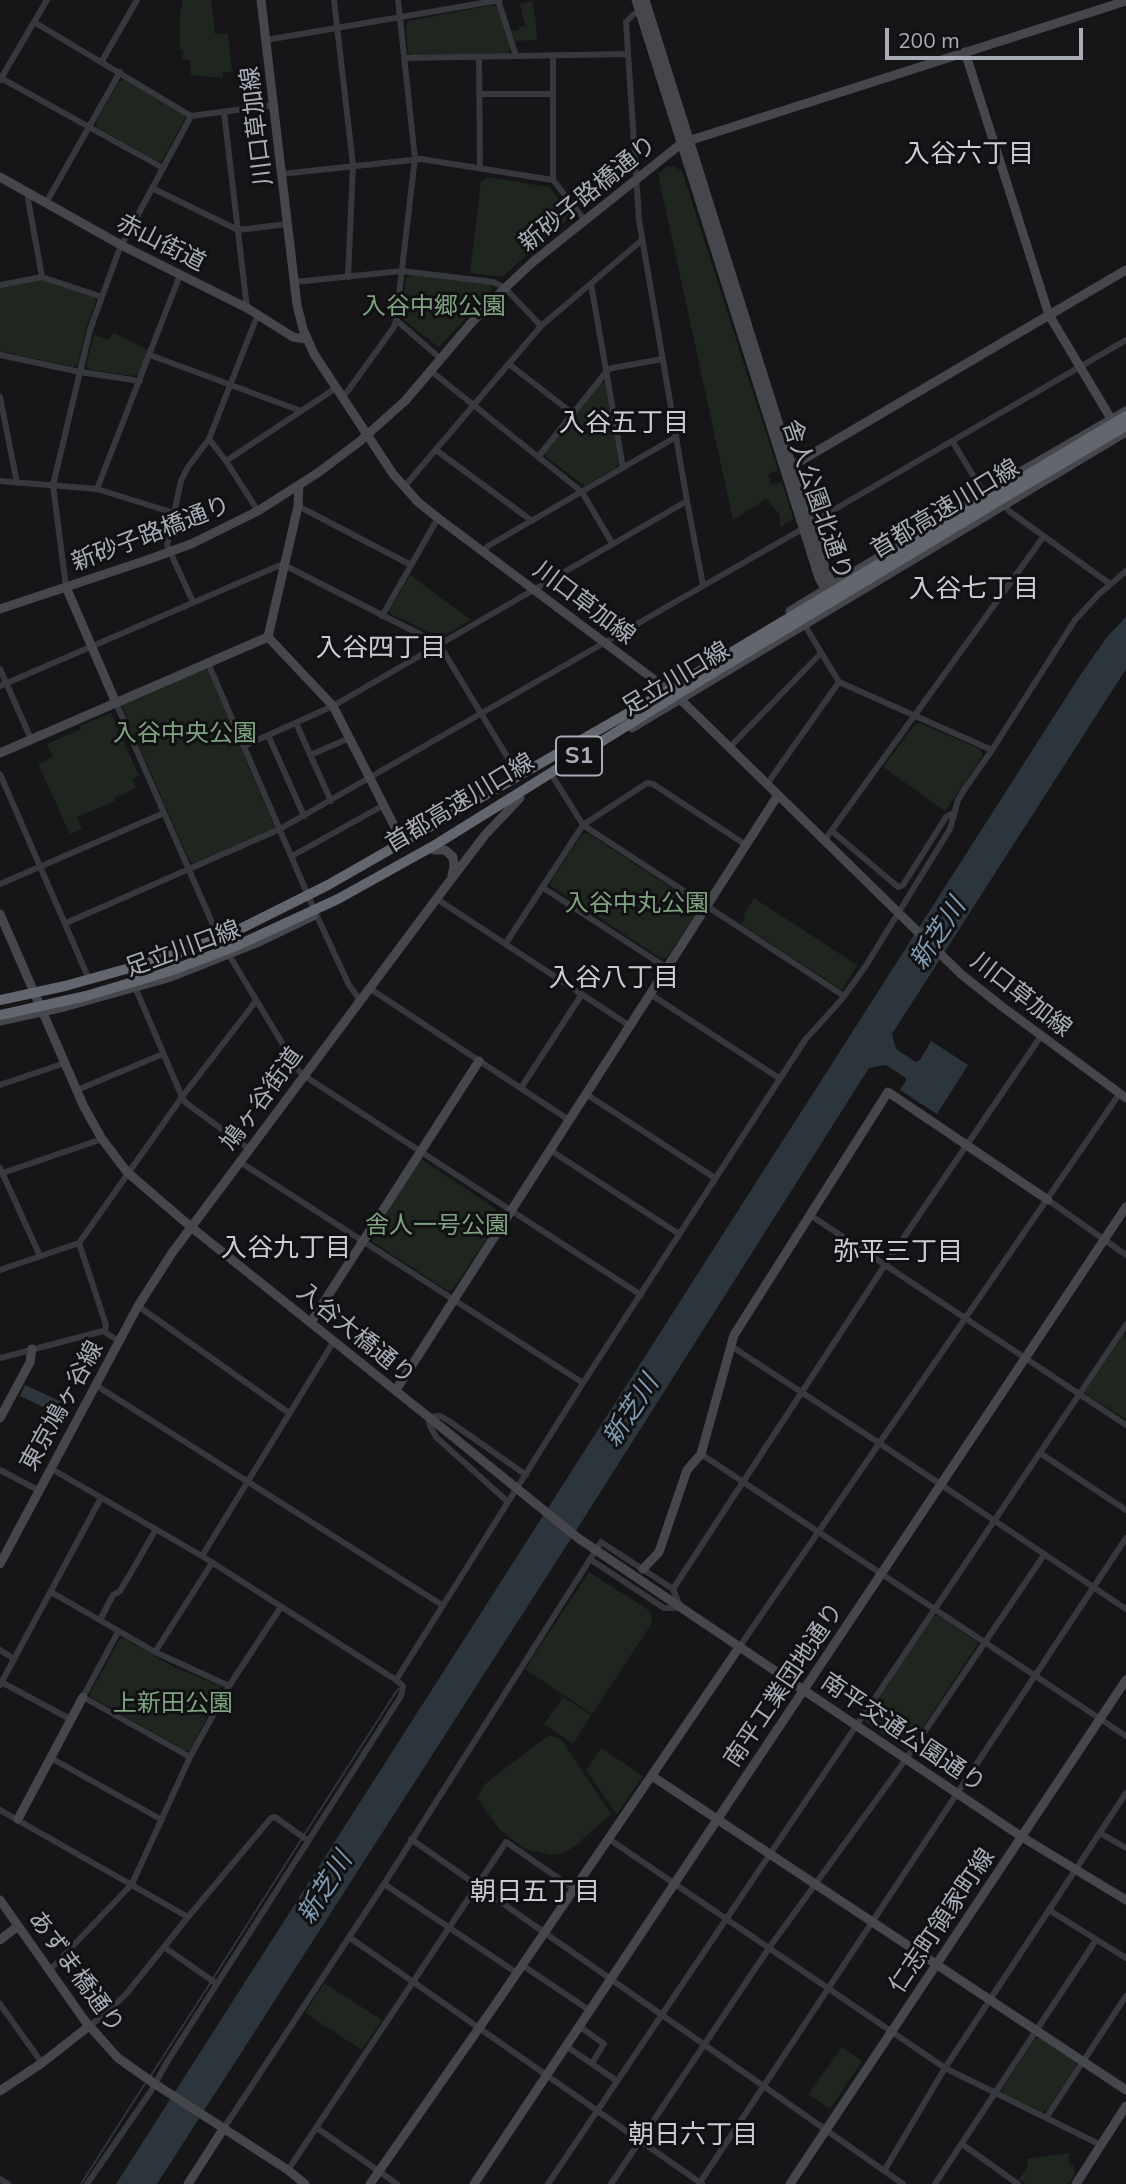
<!DOCTYPE html>
<meta charset="utf-8">
<style>
body{margin:0}
#map{position:relative;width:1126px;height:2184px;overflow:hidden;background:#161618;font-family:Mulish,sans-serif}
canvas{display:block}
.scale{position:absolute;left:885px;top:28px;width:198px;height:32px;box-sizing:border-box;border:4px solid #a8adb8;border-top:0;padding-left:9px;font-size:21px;line-height:24px;white-space:nowrap;color:#a8adb8;-webkit-text-stroke:5px #111113;paint-order:stroke}
</style>
<div id="map">
<canvas width="1126" height="2184"></canvas>
<div class="scale">200 m</div>
</div>
<script>
const ctx = document.querySelector('canvas').getContext('2d');
ctx.lineJoin = 'round';
function fill(path, color) {
  ctx.fillStyle = color;
  ctx.fill(path, 'evenodd');
}
function poly(rows) {
  const path = new Path2D();
  for (const r of rows) {
    path.moveTo(r[0], r[1]);
    for (let i = 2; i < r.length; i += 2) path.lineTo(r[i], r[i + 1]);
  }
  return path;
}
function trace(path, color, width, dash) {
  ctx.strokeStyle = color;
  ctx.lineWidth = width;
  ctx.lineCap = dash ? 'butt' : 'round';
  ctx.setLineDash(dash || []);
  ctx.stroke(path);
}
function label(font, color, halo, rows, align = 'center') {
  ctx.font = font + ' Mulish,"Noto Sans JP",sans-serif';
  ctx.lineWidth = 6;
  ctx.setLineDash([]);
  ctx.textBaseline = 'middle';
  ctx.strokeStyle = halo;
  ctx.fillStyle = color;
  for (const [text, x, y, turn = 0] of rows) {
    ctx.save();
    ctx.translate(x, y);
    ctx.rotate((+turn || 0) * Math.PI / 180);
    ctx.textAlign = isNaN(turn) ? turn : align;
    if (halo) ctx.strokeText(text, 0, 0);
    ctx.fillText(text, 0, 0);
    ctx.restore();
  }
}
const green = poly([
 [183,0,211,0,215,34,228,33,232,72,223,72,223,78,191,75,190,60,182,59,183,50,180,50,180,13],
 [532,1,536,21,531,22,536,23,537,40,515,41,511,31,519,30,519,27,525,26,520,4],
 [492,5,497,7,511,48,508,53,411,55,408,53,406,25,409,21],
 [124,80,186,116,162,161,158,162,97,127,96,122,119,81],
 [673,166,682,171,778,470,768,474,771,485,782,482,793,519,780,527,780,515,766,499,733,520,658,174,667,167],
 [486,177,549,187,571,214,571,217,502,277,470,273,481,180,485,180],
 [410,275,490,284,492,290,440,346,437,346,404,320,401,316,406,278],
 [43,279,94,297,96,301,85,332,78,364,73,367,0,351,0,287],
 [114,333,149,350,139,374,135,376,89,370,86,365,94,335,108,340],
 [600,382,606,383,619,464,617,467,585,486,546,457,545,452],
 [410,575,471,620,441,637,390,614,389,610],
 [203,669,208,670,274,826,274,829,194,863,189,860,122,707,124,703],
 [111,713,139,776,133,779,136,788,114,798,115,801,77,817,82,829,70,834,38,764,53,757,47,744,81,729,80,726],
 [919,723,980,749,983,756,945,811,883,767,915,724],
 [588,833,697,905,698,911,667,958,662,959,551,886,550,883,582,834],
 [754,898,857,965,842,990,741,924,746,917,743,915],
 [421,1159,496,1209,500,1219,453,1289,448,1291,373,1242,372,1236],
 [1124,1334,1126,1335,1126,1419,1084,1393],
 [589,1572,650,1611,652,1623,592,1714,525,1669],
 [939,1615,977,1642,977,1645,909,1748,905,1749,865,1722,865,1717,933,1617],
 [123,1638,176,1668,220,1686,221,1690,190,1750,186,1751,91,1697,90,1693,120,1639],
 [563,1697,591,1715,573,1744,544,1724],
 [549,1735,561,1739,611,1814,576,1845,564,1853,551,1855,525,1849,500,1830,477,1798,485,1784],
 [601,1748,643,1776,617,1815,586,1770],
 [324,1983,382,2020,362,2050,305,2013],
 [1039,2038,1075,2061,1076,2066,1047,2110,1042,2112,1004,2094,1002,2089,1035,2039],
 [842,2047,862,2061,830,2109,808,2094],
 [1069,2153,1069,2164,1073,2164,1075,2174,1068,2184,1026,2184,1019,2179,1028,2166,1027,2159]
]);
const water = poly([
 [1126,617,1126,669,892,1034,896,1049,916,1062,920,1060,931,1041,968,1065,937,1114,900,1090,906,1081,906,1078,886,1065,869,1068,579,1526,157,2184,116,2184,1081,674,1107,637],
 [25,1385,66,1404,60,1415,20,1396]
]);
const stream = poly([
 [304,1835,398,1689],
 [214,1977,301,1840],
 [150,2077,211,1982],
 [81,2184,146,2082]
]);
const street = poly([
 [334,0,353,165,348,277],
 [498,0,516,56],
 [640,12,634,14,626,22,639,220,687,501,703,585],
 [34,22,191,116,274,105],
 [266,40,500,0],
 [553,55,553,180],
 [479,57,480,168],
 [405,58,628,54],
 [102,61,137,0],
 [1,78,163,168],
 [0,80,47,0],
 [479,94,553,94],
 [224,112,247,308],
 [281,174,421,159,553,180,584,219],
 [152,188,238,230,288,224],
 [29,194,28,199,42,277,102,297],
 [46,203,120,72],
 [295,282,402,271,493,282,505,288,541,326],
 [591,284,623,468],
 [0,285,42,277],
 [396,320,441,359],
 [0,355,80,372,140,381],
 [150,355,301,411],
 [509,364,572,413],
 [431,371,582,492,612,543],
 [342,396,347,392,394,327,396,320,415,158,398,0],
 [0,397,17,483],
 [209,439,226,461,258,511],
 [952,441,984,493],
 [436,450,532,521],
 [538,457,607,371,612,368,663,359],
 [226,461,336,388],
 [0,481,97,489,174,513],
 [404,487,541,326,642,240],
 [97,489,180,275],
 [1005,504,1009,511,1110,584],
 [298,506,411,565],
 [811,523,1126,340],
 [484,552,488,546,676,437],
 [66,587,53,485,90,330,119,250,191,116],
 [193,602,167,545,181,481,188,467,209,439,258,314],
 [382,616,438,518],
 [804,624,839,682,992,750],
 [208,663,316,914,349,985,360,1000],
 [0,669,31,739],
 [0,686,278,566,284,565,439,644,517,773],
 [116,703,217,934],
 [296,723,331,801],
 [268,735,304,816],
 [244,746,333,706,687,501],
 [729,748,821,653],
 [310,755,350,738],
 [0,774,88,977],
 [553,777,583,825,844,996],
 [767,784,839,682],
 [832,831,898,887,903,885,946,817,955,812],
 [824,841,1044,536],
 [292,856,384,805],
 [0,884,164,813],
 [542,887,667,968],
 [437,899,630,1026],
 [66,923,280,829,804,528],
 [506,943,583,825,647,783,653,784,746,845],
 [229,955,299,1071,303,1075,641,1295],
 [135,987,182,1097,186,1103,249,1149],
 [369,988,569,1120],
 [650,994,779,1078],
 [0,1085,65,1063],
 [521,1088,582,994],
 [77,1090,163,1054],
 [586,1094,715,1178],
 [550,1150,679,1234],
 [240,1162,583,1383],
 [0,1168,40,1256],
 [0,1174,102,1139],
 [1048,1200,1126,1255],
 [810,1215,1126,1425],
 [79,1243,106,1325,105,1332],
 [0,1270,79,1243,182,1097,256,1001],
 [138,1306,289,1413],
 [731,1346,879,1443,1126,1609],
 [0,1358,103,1331,119,1341],
 [97,1386,442,1605],
 [1040,1453,1126,1510],
 [701,1454,1126,1736],
 [50,1468,202,1556,396,1680],
 [0,1470,38,1490],
 [508,1502,436,1437,430,1426,428,1417,440,1416,449,1421,526,1475],
 [202,1556,334,1341],
 [590,1559,664,1608,681,1608],
 [673,1589,885,1265,1041,1036],
 [51,1592,155,1652,229,1686],
 [100,1620,113,1595,120,1591,136,1564,156,1529],
 [118,1632,83,1697,190,1757],
 [740,1646,1120,1093],
 [0,1650,14,1659],
 [155,1652,212,1563],
 [1,1682,72,1720],
 [0,1685,101,1498],
 [51,1758,162,1820],
 [0,1810,188,1917],
 [1100,1833,1126,1848],
 [411,1839,903,2184],
 [609,1839,945,2068,1101,2145],
 [384,1884,517,1973],
 [1049,1910,1126,1958],
 [349,1937,702,2184],
 [164,1947,217,1984],
 [522,1965,589,2010],
 [49,1971,132,1884,190,1757,229,1686,281,1607],
 [0,2004,42,2063],
 [89,2026,106,2014,127,1993,188,1917,271,1818,275,1817,307,1840],
 [579,2026,604,2044,592,2063],
 [566,2046,617,2081],
 [1046,2118,1126,1996],
 [224,2128,384,1884,601,1542,673,1589,680,1606],
 [317,2128,397,2184],
 [962,2144,1018,2184],
 [288,2170,506,1842,574,1889],
 [884,2171,945,2068,1126,1793],
 [0,2179,8,2184],
 [87,2184,151,2091,167,2062,401,1696,403,1686,396,1680,583,1383,805,1040,842,999,865,967,950,829,958,800,964,790,992,750,1075,620,1098,595,1126,571],
 [548,2184,1126,1325],
 [611,2184,769,1948,906,1759,1044,1555],
 [699,2184,1126,1538],
 [935,2184,1096,1940]
]);
const secondary = poly([
 [261,0,297,305,303,329,314,354,393,474,418,502,438,518,680,699,962,975,1004,1008,1126,1098],
 [636,0,819,578,828,594],
 [645,0,792,466,827,574,835,588],
 [965,52,1049,315,1113,422],
 [0,177,121,245,247,308,293,337,306,339],
 [790,467,1126,270],
 [66,587,116,703],
 [0,609,147,560,191,544,258,511,319,472,359,442,405,401,472,322,505,288,534,261,682,143,1126,1],
 [790,611,984,493,1126,411],
 [268,637,333,706,402,841],
 [632,728,1126,432],
 [0,753,268,637,298,506,299,486],
 [434,850,445,850,453,857,454,867,452,875],
 [0,914,84,1107,102,1139,127,1172,191,1227,446,1431],
 [0,1021,64,1007,168,978,259,942,313,916],
 [311,1322,479,1061],
 [396,1390,778,795],
 [0,1418,30,1362,32,1349],
 [0,1564,138,1306,172,1253,446,886,485,835,520,798],
 [643,1569,659,1552,687,1470,701,1454,734,1335,888,1092,1048,1200],
 [655,1590,1022,1837,1126,1900],
 [652,1776,1126,2090],
 [18,1819,83,1697],
 [0,1900,85,2021,118,2058,155,2084,288,2170,305,2184],
 [0,1940,18,1926],
 [0,2091,42,2063,89,2026],
 [188,2184,224,2128],
 [370,2184,493,2008,740,1646],
 [474,2184,1126,1207],
 [790,2184,1126,1680],
 [1076,2184,1126,2106]
]);
const secondaryBridge = poly([
 [446,1431,578,1538,655,1590]
]);
const highwayBridge = poly([
 [0,1000,65,986,162,959,230,934,328,885,665,692,1126,416],
 [0,1015,86,996,170,971,236,946,338,899,435,845,673,697,1015,491,1126,426]
]);
const shields = [
 [579,756,46]
];
const shieldNames = [
 ["S1",579,756]
];
const streetNames = [
 ["川口草加線",257,126,-97],
 ["新砂子路橋通り",588,194,-39],
 ["赤山街道",161,243,27],
 ["舎人公園北通り",817,500,71],
 ["首都高速川口線",945,509,-31],
 ["新砂子路橋通り",151,534,-21],
 ["川口草加線",584,603,37],
 ["足立川口線",676,679,-31],
 ["首都高速川口線",460,803,-31],
 ["足立川口線",183,949,-20],
 ["川口草加線",1021,995,38],
 ["鳩ヶ谷街道",262,1099,-54],
 ["入谷大橋通り",356,1334,39],
 ["東京鳩ヶ谷線",62,1406,-61],
 ["南平工業団地通り",784,1685,-56],
 ["南平交通公園通り",903,1733,34],
 ["仁志町領家町線",942,1921,-56],
 ["あずま橋通り",76,1972,54]
];
const parkNames = [
 ["入谷中郷公園",434,307],
 ["入谷中央公園",185,734],
 ["入谷中丸公園",637,904],
 ["舎人一号公園",437,1226],
 ["上新田公園",173,1704]
];
const neighbourhoodNames = [
 ["入谷六丁目",969,154],
 ["入谷五丁目",624,423],
 ["入谷七丁目",974,589],
 ["入谷四丁目",381,648],
 ["入谷八丁目",614,978],
 ["入谷九丁目",286,1248],
 ["弥平三丁目",898,1252],
 ["朝日五丁目",535,1892],
 ["朝日六丁目",693,2135]
];
const waterNames = [
 ["新芝川",938,934,-57],
 ["新芝川",631,1411,-57],
 ["新芝川",325,1888,-58]
];
fill(green, '#1e261f');
fill(water, '#2c353c');
trace(stream, '#2c353c', 2);
trace(street, '#37383d', 6);
trace(secondary, '#45474d', 9);
trace(secondaryBridge, '#45474d', 9);
trace(highwayBridge, '#63666e', 10);
for (const [x, y, w] of shields) {
  const box = new Path2D();
  box.roundRect(x - w / 2, y - 19.5, w, 39, 5);
  ctx.fillStyle = '#111113';
  ctx.fill(box);
  trace(box, '#a8adb8', 2);
}
label('bold 23px', '#a8adb8', null, shieldNames);
label('24px', '#a8adb8', '#111113', streetNames);
label('24px', '#7fa381', '#111113', parkNames);
label('26px', '#c9ccd4', '#111113', neighbourhoodNames);
label('italic 26px', '#7f9bb3', '#111113', waterNames);
</script>
